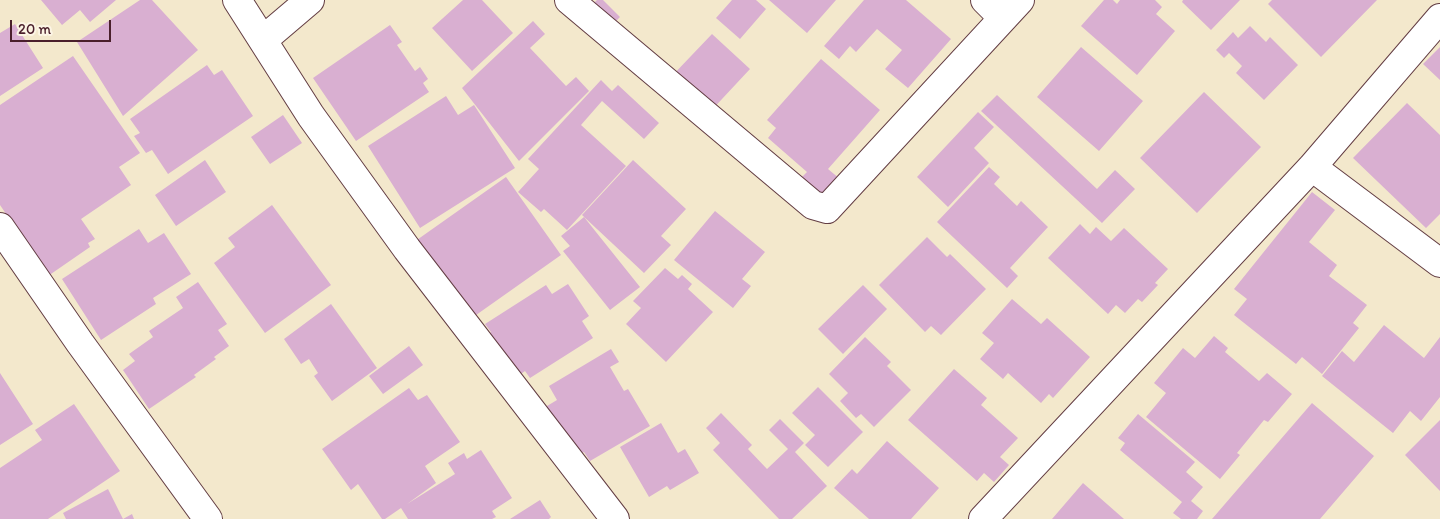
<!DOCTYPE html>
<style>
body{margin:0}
#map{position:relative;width:1440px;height:519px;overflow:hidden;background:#f3e8cc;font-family:Itim,sans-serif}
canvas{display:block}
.scale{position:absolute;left:10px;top:20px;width:101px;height:22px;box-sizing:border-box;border:2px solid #4a1f2b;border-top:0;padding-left:6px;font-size:15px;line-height:18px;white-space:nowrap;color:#4a1f2b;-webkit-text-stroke:4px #fcf5e5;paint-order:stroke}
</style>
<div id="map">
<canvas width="1440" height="519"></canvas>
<div class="scale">20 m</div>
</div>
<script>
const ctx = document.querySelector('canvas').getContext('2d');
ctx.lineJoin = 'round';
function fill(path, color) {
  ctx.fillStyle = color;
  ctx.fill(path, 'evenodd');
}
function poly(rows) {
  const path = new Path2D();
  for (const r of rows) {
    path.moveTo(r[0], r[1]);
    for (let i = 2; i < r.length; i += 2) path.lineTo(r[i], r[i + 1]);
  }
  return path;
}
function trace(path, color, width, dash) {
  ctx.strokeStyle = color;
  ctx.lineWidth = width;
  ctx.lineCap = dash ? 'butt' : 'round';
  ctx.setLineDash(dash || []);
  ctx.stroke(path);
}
const building = poly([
 [41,0,116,0,90,22,80,10,62,25],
 [140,0,152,0,198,50,123,116,77,42],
 [463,0,482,0,513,33,472,71,432,28],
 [597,0,603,0,620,17,608,29,588,9],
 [732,0,756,0,766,9,740,39,716,18],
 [769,0,836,0,807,33],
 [864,0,906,0,951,39,908,88,885,69,902,50,877,29,856,52,850,46,839,59,824,46],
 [1104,0,1113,0,1117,4,1120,0,1155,0,1162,7,1156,14,1175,31,1137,75,1081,26],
 [1183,0,1240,0,1211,30,1182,2],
 [1272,0,1377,0,1321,57,1268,4],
 [533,21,545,34,530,48,566,86,576,77,589,91,519,161,462,88],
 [15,24,43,68,0,96,0,33],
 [390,25,402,42,397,45,415,71,420,67,428,79,423,83,429,92,356,141,313,78],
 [1250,26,1266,42,1270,37,1298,65,1264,100,1236,73,1242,66,1229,53,1224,58,1216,50,1233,32,1238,38],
 [712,34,750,69,708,114,670,78],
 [1081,47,1143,101,1099,151,1037,97],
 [1440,47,1440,80,1423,64],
 [73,56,140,153,119,167,131,185,81,219,95,239,88,243,90,247,48,276,0,205,0,105],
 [821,59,880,110,828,169,840,179,823,200,799,180,807,172,768,138,776,128,767,120],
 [207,65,214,75,222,70,253,116,168,174,152,150,146,153,134,136,140,133,130,119],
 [601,80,612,91,618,85,659,123,644,139,602,101,581,125,626,166,567,230,544,209,541,212,518,192,539,169,528,159],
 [1204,92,1261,147,1197,213,1140,158],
 [997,95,1097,189,1115,170,1135,189,1102,223,981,111],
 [446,96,458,115,474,105,515,168,420,228,368,146],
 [1407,103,1440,135,1440,214,1426,228,1353,158],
 [978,112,994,127,974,148,989,163,948,207,917,177],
 [283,115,302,143,270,164,251,137],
 [205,160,226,192,176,226,155,195],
 [633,160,686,209,661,236,671,245,644,273,582,215],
 [989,167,1000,177,994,184,1017,206,1021,201,1048,227,1010,268,1018,276,1007,288,937,222],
 [506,177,561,255,469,320,414,242],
 [1312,192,1335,210,1309,242,1337,265,1329,276,1367,305,1353,323,1359,328,1322,374,1302,357,1296,364,1234,315,1247,299,1234,289],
 [272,205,331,285,265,333,214,263,235,247,228,238],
 [715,211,765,252,742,279,751,286,733,308,674,260],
 [584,217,640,287,610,310,563,251,570,246,561,236],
 [1080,224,1090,234,1096,227,1111,241,1124,228,1168,269,1155,283,1158,285,1142,302,1138,299,1125,313,1116,305,1108,314,1048,258],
 [139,229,148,243,164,233,191,274,153,298,156,304,101,340,62,279],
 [927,237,947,257,950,254,986,289,941,335,931,326,925,332,879,285],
 [665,268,678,279,682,275,692,284,688,289,713,312,666,362,626,324,641,308,633,301],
 [198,282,227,324,218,330,229,346,214,357,216,359,194,375,196,377,149,409,123,370,135,361,129,354,153,337,149,331,183,308,176,297],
 [568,284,589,316,582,321,593,338,530,378,525,371,511,381,483,337,491,332,485,324,546,285,552,294],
 [863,285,887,309,843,354,818,329],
 [1012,299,1041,324,1047,318,1090,357,1053,398,1049,394,1041,403,1008,373,1003,379,980,359,994,343,982,333],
 [331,304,377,368,332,401,314,376,318,373,309,359,301,364,284,339],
 [1384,325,1424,358,1440,337,1440,397,1421,421,1410,411,1393,433,1322,376,1342,351,1354,362],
 [1214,336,1228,348,1225,352,1259,381,1267,373,1292,394,1268,422,1264,420,1237,453,1240,455,1220,479,1146,417,1166,393,1154,383,1183,348,1195,358],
 [865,337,891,362,887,366,911,390,874,427,861,414,856,418,840,401,848,393,829,374],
 [409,346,423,365,383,394,369,376],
 [611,349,619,362,610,367,624,391,628,389,650,426,590,461,584,452,571,460,542,409,557,400,549,386],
 [954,369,987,398,981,405,1018,438,1000,457,1009,465,994,482,984,473,977,481,908,420],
 [0,373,33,424,0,445],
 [818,387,863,432,828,467,805,445,815,435,792,413],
 [409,388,418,400,427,395,460,442,425,466,436,483,407,504,455,474,448,463,464,453,467,459,481,450,512,498,492,511,496,517,492,519,408,519,401,508,385,519,382,519,358,484,351,490,322,449],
 [1312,403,1374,456,1320,519,1212,519],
 [74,404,120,471,48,519,0,519,0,468,42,440,35,430],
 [721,413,752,445,748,449,767,469,788,449,769,430,780,419,804,443,795,452,827,486,792,519,779,519,713,450,720,443,706,428],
 [1138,414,1195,462,1186,472,1203,487,1191,501,1203,511,1197,519,1181,519,1173,513,1182,502,1120,450,1125,443,1118,438],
 [1440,420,1440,491,1405,455],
 [661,423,678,453,685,449,699,473,670,490,667,486,649,497,620,447],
 [887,441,939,488,911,519,869,519,834,488,852,469,857,474],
 [1083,483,1124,519,1052,519],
 [108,489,123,519,66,519,63,513],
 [540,500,551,517,549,519,510,519],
 [132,514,134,519,123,519]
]);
const minor = poly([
 [237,0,311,116,407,249,615,519],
 [569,0,813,205,827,209,1020,0],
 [985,0,1003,18],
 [263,40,310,0],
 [1312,167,1440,263],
 [0,227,80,343,208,519],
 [983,519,1312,167,1440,18]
]);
fill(building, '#d9afd1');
trace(minor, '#633d43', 30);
trace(minor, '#fff', 28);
</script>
